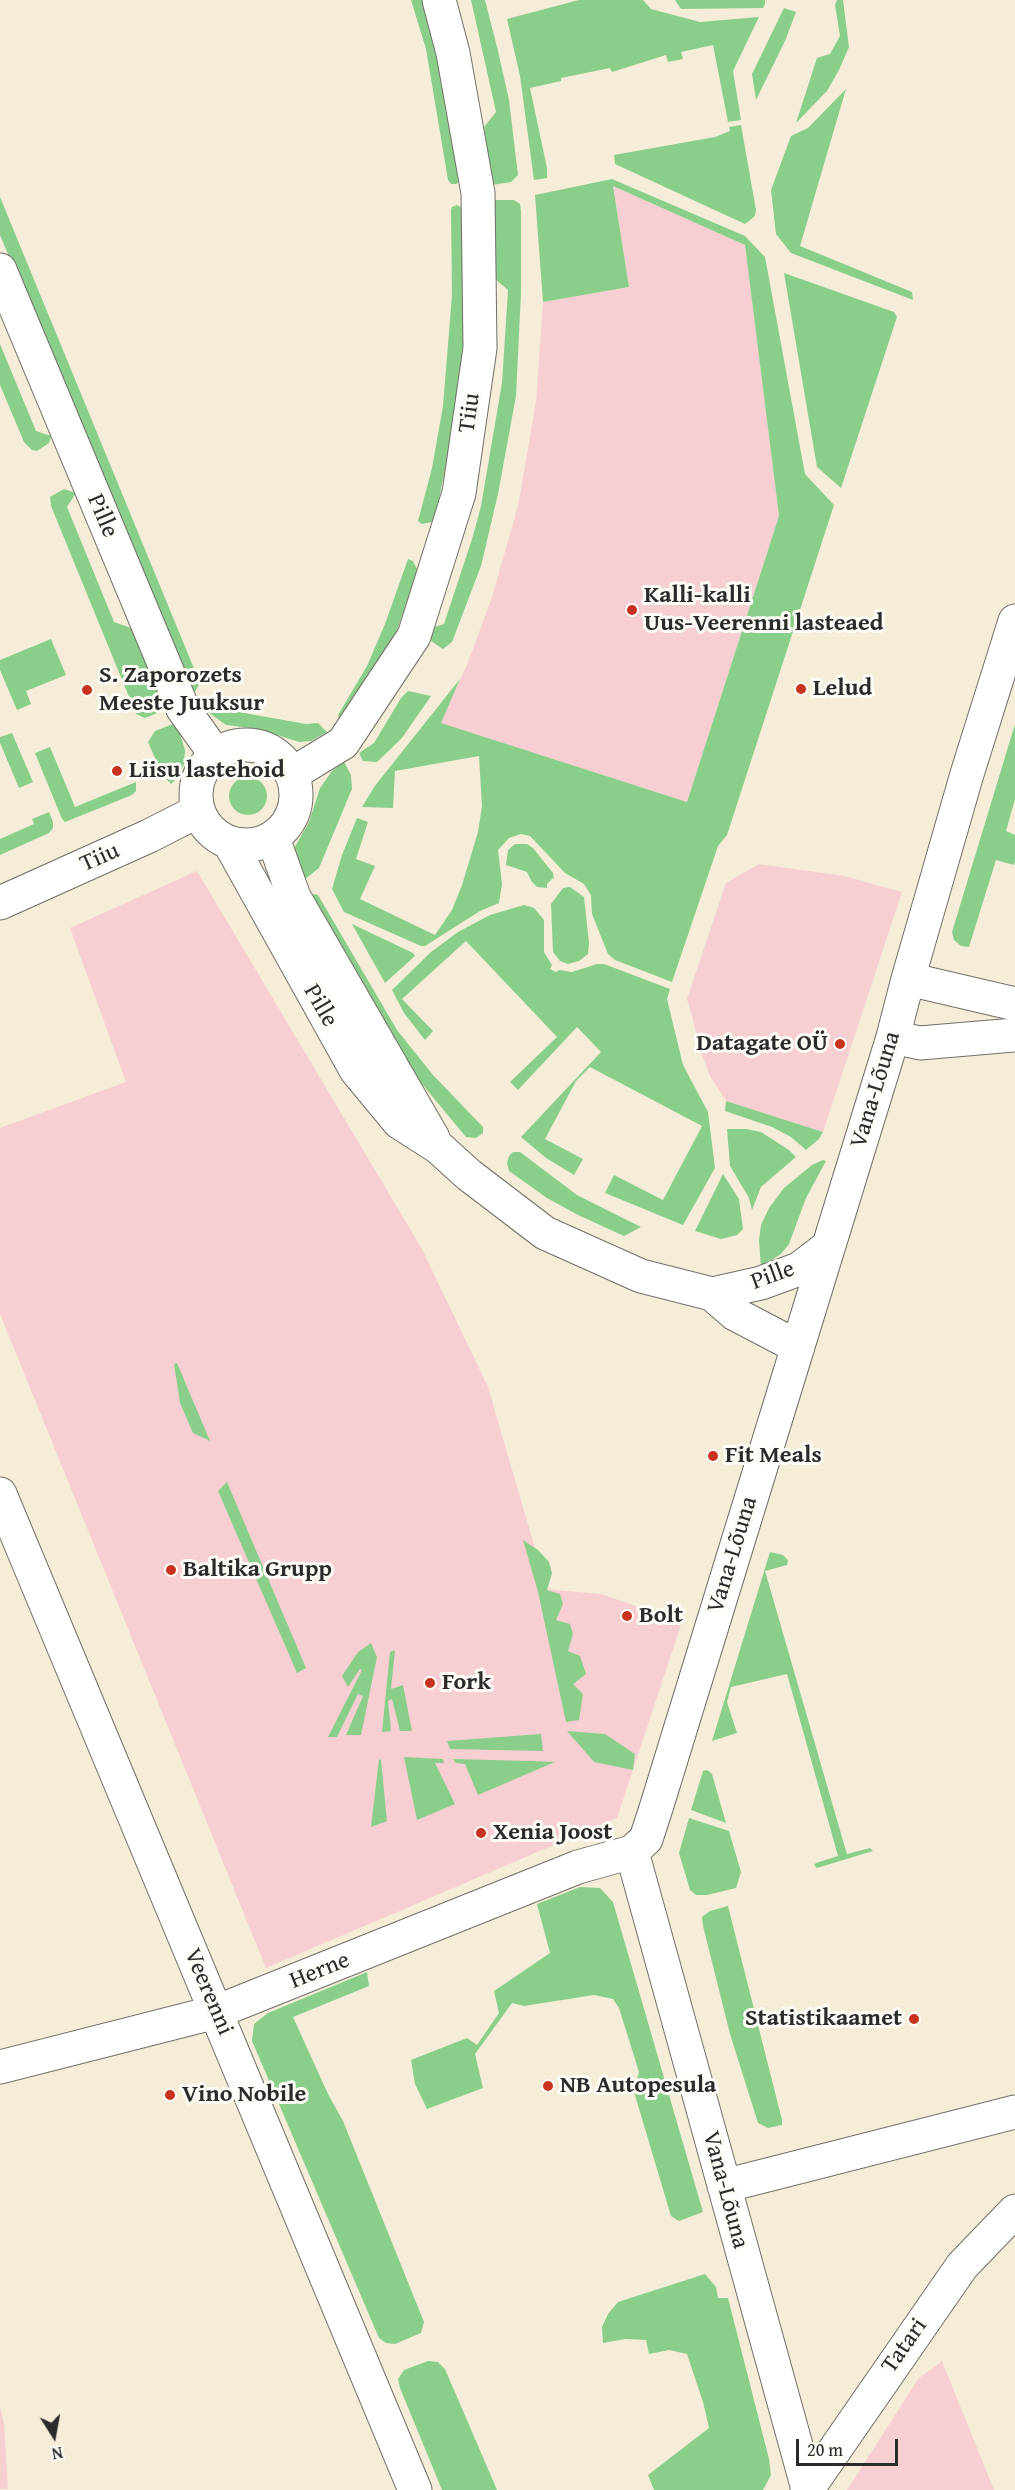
<!DOCTYPE html>
<meta charset="utf-8">
<style>
body{margin:0}
#map{position:relative;width:1015px;height:2490px;overflow:hidden;background:#f5edd8;font-family:"Gentium Book Plus",serif}
canvas{display:block}
.north{position:absolute;left:24px;top:2406px;width:60px;height:60px;-webkit-text-stroke:4px #fdfcf7;paint-order:stroke;rotate:169deg;font-size:16px;font-weight:700;line-height:24px;text-align:center;color:#2b2b2b}
.north::after{content:'';display:block;margin:auto;width:21px;height:27px;background:#2b2b2b;clip-path:polygon(50% 0,100% 100%,50% 72%,0 100%)}
.scale{position:absolute;left:796px;top:2439px;width:102px;height:27px;box-sizing:border-box;border:3px solid #2b2b2b;border-top:0;padding-left:8px;font-size:18px;line-height:21px;white-space:nowrap;color:#2b2b2b;-webkit-text-stroke:4px #fdfcf7;paint-order:stroke}
</style>
<div id="map">
<canvas width="1015" height="2490"></canvas>
<div class="north">N</div>
<div class="scale">20 m</div>
</div>
<script>
const ctx = document.querySelector('canvas').getContext('2d');
ctx.lineJoin = 'round';
function fill(path, color) {
  ctx.fillStyle = color;
  ctx.fill(path, 'evenodd');
}
function poly(rows) {
  const path = new Path2D();
  for (const r of rows) {
    if (r.length === 3) {
      path.moveTo(r[0] + r[2], r[1]);
      path.arc(r[0], r[1], r[2], 0, 2 * Math.PI);
      continue;
    }
    path.moveTo(r[0], r[1]);
    for (let i = 2; i < r.length; i += 2) path.lineTo(r[i], r[i + 1]);
  }
  return path;
}
function trace(path, color, width, dash) {
  ctx.strokeStyle = color;
  ctx.lineWidth = width;
  ctx.lineCap = dash ? 'butt' : 'round';
  ctx.setLineDash(dash || []);
  ctx.stroke(path);
}
function label(font, color, halo, rows, align = 'center') {
  ctx.font = font + ' "Gentium Book Plus",serif';
  ctx.lineWidth = 6;
  ctx.setLineDash([]);
  ctx.textBaseline = 'middle';
  ctx.strokeStyle = halo;
  ctx.fillStyle = color;
  for (const [text, x, y, turn = 0] of rows) {
    ctx.save();
    ctx.translate(x, y);
    ctx.rotate((+turn || 0) * Math.PI / 180);
    ctx.textAlign = isNaN(turn) ? turn : align;
    if (halo) ctx.strokeText(text, 0, 0);
    ctx.fillText(text, 0, 0);
    ctx.restore();
  }
}
const built = poly([
 [613,186,745,245,779,516,687,802,440,723,467,665,492,597,518,506,536,402,543,302,629,287],
 [759,864,844,876,902,892,823,1132,726,1101,710,1076,703,1057,687,999,726,883],
 [197,871,422,1249,488,1387,534,1545,544,1589,601,1594,682,1622,617,1818,266,1968,0,1314,0,1128,126,1082,70,928],
 [942,2361,994,2490,847,2490,918,2379],
 [0,2406,4,2423,8,2489,0,2489]
]);
const green = poly([
 [411,0,427,0,462,180,456,184,451,184,448,180,426,49],
 [471,0,485,0,498,51,509,100,518,175,511,182,492,185,484,127,496,112],
 [579,0,643,0,651,9,700,22,759,17,733,71,741,120,728,122,713,45,681,52,683,59,668,62,666,55,612,72,610,68,561,78,561,81,530,88,547,168,547,178,534,180,520,76,507,19],
 [675,0,765,0,765,4,763,8,681,9],
 [837,0,843,0,849,47,839,70,827,91,796,123,817,58,830,54,840,36,835,5],
 [784,8,796,12,785,41,756,100,752,74],
 [846,89,800,246,912,292,913,300,791,253,776,234,771,190,791,136,808,128],
 [741,125,756,210,755,216,745,224,615,164,614,155,715,137,730,131,729,127],
 [612,179,745,236,765,257,805,474,834,505,727,835,718,846,672,982,615,960,608,954,592,914,591,895,584,884,565,873,530,836,521,834,509,838,498,850,502,884,499,903,480,911,425,946,421,946,344,912,332,889,342,855,357,818,368,822,356,859,375,866,360,899,435,935,452,910,462,885,478,832,482,806,479,756,395,771,393,808,362,807,374,787,460,679,441,723,687,802,779,516,745,245,613,186,629,287,543,302,535,195],
 [0,197,200,683,194,693,181,671,0,235],
 [493,200,514,200,520,204,521,211,521,293,516,396,498,494,481,566,452,642,443,649,431,641,429,637,431,628,444,624,473,536,481,506,502,383,508,290,495,279],
 [457,205,464,209,466,286,462,365,450,444,439,499,432,522,422,524,418,521,432,468,443,406,452,295,451,210,452,207],
 [784,273,894,312,897,317,841,488,817,467],
 [0,344,36,431,51,436,49,443,37,451,32,450,24,442,0,385],
 [64,489,76,493,67,507,114,622,131,628,165,710,145,718,136,714,51,506,50,497],
 [408,559,413,561,418,571,393,641,340,723,338,715,367,666,385,624],
 [51,639,66,675,26,691,31,704,17,710,0,670,0,660],
 [408,691,431,696,402,738,377,762,363,761,359,753,374,743,401,698],
 [213,701,233,711,306,724,318,723,327,732,311,741,299,742,258,729,226,725,201,707],
 [173,724,180,734,185,750,184,764,178,777,171,784,162,774,148,742,155,731],
 [1015,724,1015,799,1006,831,1015,835,1015,861,1014,865,996,860,969,947,961,946,954,940,952,932],
 [12,733,33,782,19,788,0,743,0,737],
 [50,747,75,807,136,782,136,791,132,795,65,822,62,819,35,753],
 [344,762,351,775,352,789,319,868,300,883,293,850,309,822,320,788,332,771],
 [248,796,19],
 [49,812,53,822,53,828,49,833,0,855,0,839,34,824,32,819],
 [515,844,527,844,533,848,553,873,554,880,553,878,547,884,547,888,537,887,532,882,527,872,506,865,508,850],
 [570,887,584,897,589,943,588,954,579,961,568,964,560,961,553,952,551,904,563,888],
 [314,894,318,895,397,1030,433,1075,483,1127,483,1133,476,1138,466,1137,412,1072,310,897],
 [524,905,534,908,544,920,544,952,552,965,550,969,556,972,559,970,572,972,597,964,604,964,670,989,667,999,683,1065,708,1112,715,1168,683,1225,605,1193,614,1175,663,1200,702,1126,590,1067,576,1081,545,1139,583,1159,574,1175,546,1158,521,1137,601,1052,577,1027,518,1090,510,1082,557,1037,466,941,402,999,433,1031,425,1040,404,1013,392,990,431,952,458,932,490,915],
 [352,924,413,953,415,956,385,983],
 [726,1101,823,1132,819,1139,806,1150,791,1137,772,1127,725,1111],
 [727,1129,746,1129,761,1132,789,1150,796,1157,761,1187,752,1210,749,1198,730,1166],
 [513,1152,520,1152,577,1195,641,1227,624,1236,578,1215,547,1198,509,1171,507,1163,509,1156],
 [823,1160,826,1161,806,1198,789,1244,781,1254,761,1267,759,1240,761,1225,769,1208,784,1188,812,1165],
 [723,1174,739,1199,743,1229,737,1235,721,1239,695,1231],
 [177,1363,210,1441,193,1433,180,1403,174,1364],
 [227,1482,306,1668,297,1673,218,1491],
 [523,1540,538,1550,549,1562,552,1573,547,1590,560,1594,563,1604,556,1620,570,1624,573,1634,568,1651,580,1656,586,1674,573,1684,583,1694,579,1720,566,1722,538,1592],
 [770,1552,783,1555,788,1560,787,1565,765,1571,846,1851,847,1854,870,1848,873,1851,817,1868,814,1865,816,1863,838,1856,787,1674,731,1687,727,1702,737,1733,712,1741],
 [371,1643,377,1657,361,1735,346,1735,363,1696,358,1694,337,1737,328,1737,362,1670,360,1669,348,1687,342,1676,358,1652],
 [395,1650,391,1689,403,1685,412,1731,400,1731,392,1699,388,1701,391,1731,382,1732,390,1652],
 [567,1731,605,1734,635,1754,633,1770,594,1762],
 [541,1734,543,1751,450,1749,447,1741],
 [404,1757,443,1759,444,1763,435,1763,455,1804,417,1820],
 [379,1759,381,1760,387,1821,371,1827],
 [453,1759,531,1761,555,1762,478,1795,465,1764,456,1763],
 [707,1770,712,1774,726,1823,691,1810,703,1771],
 [689,1818,729,1831,741,1872,736,1888,707,1895,696,1895,690,1890,679,1853],
 [580,1887,600,1888,613,1902,703,2212,679,2221,671,2216,634,2092,639,2072,619,2008,613,1999,594,1995,524,2006,512,2003,475,2054,483,2088,427,2109,415,2084,411,2060,467,2038,477,2045,499,2013,494,1991,550,1953,537,1904],
 [728,1906,782,2120,782,2125,768,2128,758,2123,730,2034,703,1926,702,1917,710,1911],
 [367,1972,369,1986,293,2017,328,2094,343,2121,424,2322,421,2333,395,2344,386,2343,379,2338,252,2041,254,2024,268,2013],
 [705,2274,716,2287,718,2298,728,2298,769,2459,771,2475,763,2490,654,2490,648,2475,709,2428,703,2402,687,2354,669,2350,649,2354,646,2340,625,2339,603,2343,602,2327,608,2314,618,2302],
 [428,2361,438,2362,445,2369,497,2490,442,2490,400,2388,398,2379,404,2370]
]);
const minor = poly([
 [0,270,183,709,216,755],
 [246,795,50],
 [292,774,343,743,414,636,459,493,480,348,478,193,453,53,439,0],
 [273,838,294,897,433,1138],
 [229,842,356,1070,399,1122,438,1147,469,1175,545,1233,641,1276,712,1294,761,1283,799,1269,828,1247],
 [0,903,149,836,198,811],
 [908,979,1015,1004],
 [893,1037,920,1043,1015,1035],
 [712,1294,735,1314,798,1347],
 [0,1494,415,2490],
 [632,1852,646,1839,657,1805,893,1037,908,979,967,774,1015,621],
 [632,1852,808,2489],
 [0,2067,216,2012,578,1867,632,1852],
 [724,2186,1015,2112],
 [807,2490,962,2266,1015,2211]
]);
const markers = [
 [632,610,6,"#c8321e"],
 [801,689,6,"#c8321e"],
 [87,690,6,"#c8321e"],
 [117,771,6,"#c8321e"],
 [840,1044,6,"#c8321e"],
 [713,1456,6,"#c8321e"],
 [171,1570,6,"#c8321e"],
 [627,1616,6,"#c8321e"],
 [430,1683,6,"#c8321e"],
 [481,1833,6,"#c8321e"],
 [914,2019,6,"#c8321e"],
 [548,2086,6,"#c8321e"],
 [170,2095,6,"#c8321e"]
];
const streetNames = [
 ["Tiiu",470,413,-82],
 ["Pille",102,516,67],
 ["Tiiu",100,858,-24],
 ["Pille",320,1006,60],
 ["Vana-Lõuna",876,1090,-73],
 ["Pille",773,1276,-20],
 ["Vana-Lõuna",733,1555,-73],
 ["Herne",320,1971,-22],
 ["Veerenni",208,1992,67],
 ["Vana-Lõuna",725,2190,75],
 ["Tatari",905,2346,-55]
];
const poiNames = [
 ["Kalli-kalli",644,596],
 ["Uus-Veerenni lasteaed",644,624],
 ["S. Zaporozets",99,676],
 ["Meeste Juuksur",99,704],
 ["Lelud",813,689],
 ["Liisu lastehoid",129,771],
 ["Datagate OÜ",828,1044,"right"],
 ["Fit Meals",725,1456],
 ["Baltika Grupp",183,1570],
 ["Bolt",639,1616],
 ["Fork",442,1683],
 ["Xenia Joost",493,1833],
 ["Statistikaamet",902,2019,"right"],
 ["NB Autopesula",560,2086],
 ["Vino Nobile",182,2095]
];
fill(built, '#f7cfd2');
fill(green, '#8acf89');
trace(minor, '#726f68', 35);
trace(minor, '#fff', 33);
for (const [x, y, r, color] of markers) {
  const dot = new Path2D();
  dot.arc(x, y, r, 0, 2 * Math.PI);
  ctx.fillStyle = color;
  ctx.fill(dot);
  trace(dot, '#fdfcf7', 2);
}
label('24px', '#2b2b2b', '#fdfcf7', streetNames);
label('bold 24px', '#2b2b2b', '#fdfcf7', poiNames, 'left');
</script>
